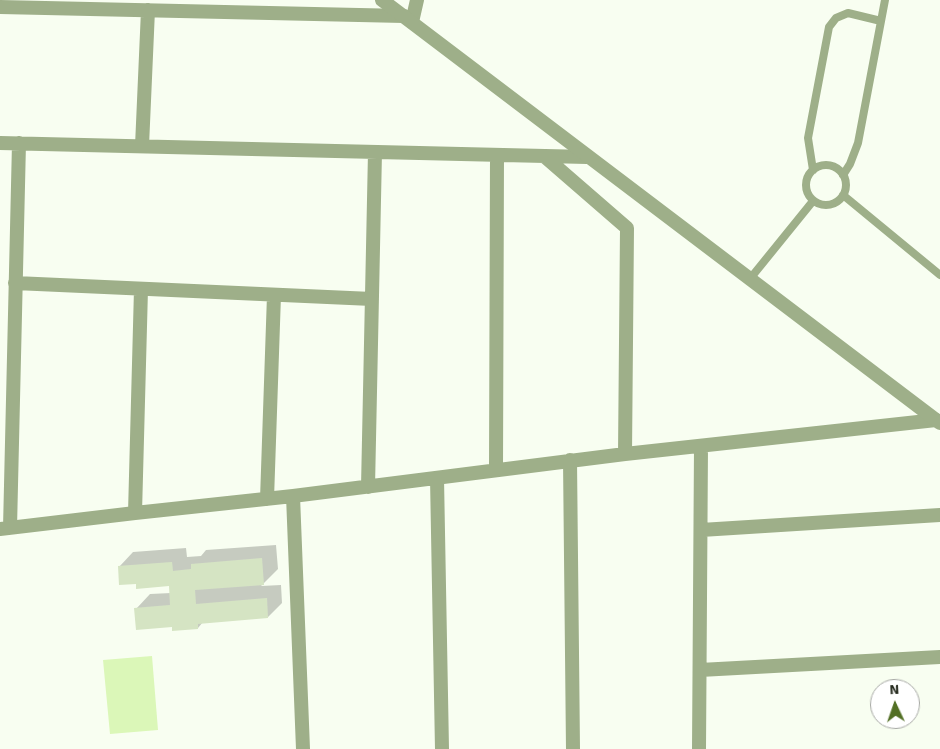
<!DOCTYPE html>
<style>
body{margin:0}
#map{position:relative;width:940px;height:749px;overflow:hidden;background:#f8fef1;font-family:Signika,sans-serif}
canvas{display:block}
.north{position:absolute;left:870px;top:679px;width:50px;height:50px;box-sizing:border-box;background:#fff;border:1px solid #a7a9a5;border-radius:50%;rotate:357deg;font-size:14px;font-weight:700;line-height:20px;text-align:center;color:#24291d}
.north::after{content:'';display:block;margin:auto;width:18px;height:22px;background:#526f24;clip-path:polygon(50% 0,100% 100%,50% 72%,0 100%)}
</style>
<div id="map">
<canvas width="940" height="749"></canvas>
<div class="north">N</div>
</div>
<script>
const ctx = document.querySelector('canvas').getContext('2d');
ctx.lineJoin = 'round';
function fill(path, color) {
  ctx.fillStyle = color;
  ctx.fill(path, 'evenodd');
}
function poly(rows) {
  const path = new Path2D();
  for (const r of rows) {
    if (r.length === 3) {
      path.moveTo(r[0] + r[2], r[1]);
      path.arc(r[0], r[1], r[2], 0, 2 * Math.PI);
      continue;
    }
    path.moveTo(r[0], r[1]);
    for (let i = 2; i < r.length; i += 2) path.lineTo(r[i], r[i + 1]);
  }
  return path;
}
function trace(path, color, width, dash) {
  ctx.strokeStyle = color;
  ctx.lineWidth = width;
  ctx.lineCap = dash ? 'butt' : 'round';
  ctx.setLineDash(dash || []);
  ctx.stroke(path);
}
const green = poly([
 [152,656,158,730,110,734,103,660]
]);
const shadow = poly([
 [276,545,278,569,261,586,281,585,282,603,268,617,203,622,198,628,173,625,136,609,150,594,171,593,170,585,137,582,119,567,133,552,186,548,187,557,201,556,206,550]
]);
const building = poly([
 [262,558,264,585,195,590,196,604,267,598,268,618,198,624,198,629,172,631,172,627,136,630,134,608,170,605,169,586,136,589,136,584,119,585,118,566,172,562,173,571,191,569,191,564]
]);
const service = poly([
 [826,185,20],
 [813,170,808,138,829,27,836,18,848,13,881,21],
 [843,175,850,164,858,143,885,0],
 [843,195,940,275],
 [749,280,813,201]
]);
const minor = poly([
 [0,7,404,16],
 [412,22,417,0],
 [0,143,587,157],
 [142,146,148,10],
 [544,156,627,228,625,454],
 [15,283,372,299],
 [570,460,573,749],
 [496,470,497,155],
 [437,478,442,749],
 [368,487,375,152],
 [293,496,303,749],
 [267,499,274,295],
 [135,513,141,289],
 [10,528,19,143],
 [0,529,135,513,293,496,625,454,936,420],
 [701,530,940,515],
 [700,670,940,657],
 [699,749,701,447]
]);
const tertiary = poly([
 [382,0,940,423]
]);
fill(green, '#dbf7b8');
fill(shadow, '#0003');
fill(building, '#d5e4c3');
trace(service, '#9eaf89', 8);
trace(minor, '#9eaf89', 14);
trace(tertiary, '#9eaf89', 14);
</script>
